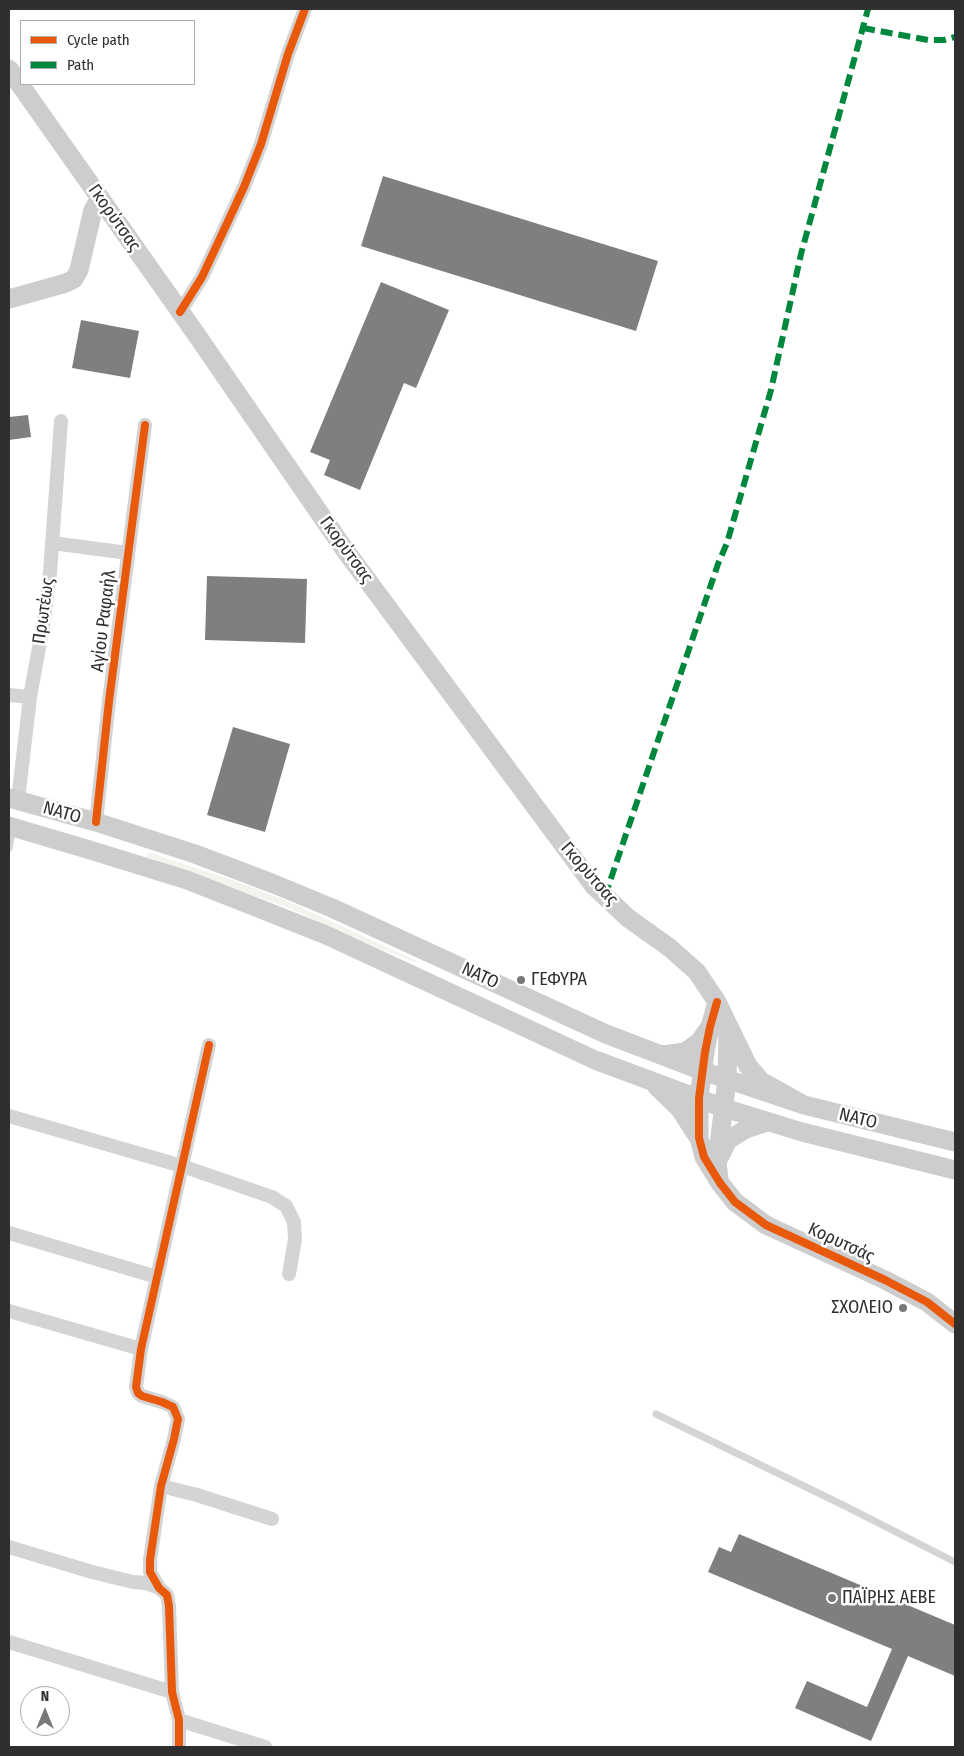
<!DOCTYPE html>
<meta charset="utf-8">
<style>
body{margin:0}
#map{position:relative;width:964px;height:1756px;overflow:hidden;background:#fff;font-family:"Fira Sans Condensed",sans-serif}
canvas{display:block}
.frame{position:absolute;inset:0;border:10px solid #2f2f2f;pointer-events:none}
.legend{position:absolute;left:20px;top:20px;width:175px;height:65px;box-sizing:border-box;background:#fff;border:1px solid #acacac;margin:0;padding:6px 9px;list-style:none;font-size:15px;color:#2f2f2f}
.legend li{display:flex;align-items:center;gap:10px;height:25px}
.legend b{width:25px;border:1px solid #acacac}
.north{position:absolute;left:20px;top:1686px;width:50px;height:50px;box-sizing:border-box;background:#fff;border:1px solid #acacac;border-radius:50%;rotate:0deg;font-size:14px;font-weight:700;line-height:20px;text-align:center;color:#2f2f2f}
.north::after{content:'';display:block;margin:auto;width:18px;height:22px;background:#787878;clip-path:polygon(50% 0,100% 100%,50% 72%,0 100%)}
</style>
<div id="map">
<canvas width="964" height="1756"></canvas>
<div class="frame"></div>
<ul class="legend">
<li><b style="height:6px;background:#e8590c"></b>Cycle path</li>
<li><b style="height:6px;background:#00873e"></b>Path</li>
</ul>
<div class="north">N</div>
</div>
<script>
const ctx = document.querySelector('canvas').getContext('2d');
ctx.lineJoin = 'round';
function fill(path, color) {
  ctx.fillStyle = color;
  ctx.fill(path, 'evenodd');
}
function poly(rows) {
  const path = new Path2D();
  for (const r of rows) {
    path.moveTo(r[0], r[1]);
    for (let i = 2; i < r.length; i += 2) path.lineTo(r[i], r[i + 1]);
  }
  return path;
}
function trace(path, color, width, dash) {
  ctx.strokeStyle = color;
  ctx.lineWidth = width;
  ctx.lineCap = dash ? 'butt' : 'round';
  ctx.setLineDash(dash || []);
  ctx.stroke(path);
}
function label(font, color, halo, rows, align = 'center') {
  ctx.font = font + ' "Fira Sans Condensed",sans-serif';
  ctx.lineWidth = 5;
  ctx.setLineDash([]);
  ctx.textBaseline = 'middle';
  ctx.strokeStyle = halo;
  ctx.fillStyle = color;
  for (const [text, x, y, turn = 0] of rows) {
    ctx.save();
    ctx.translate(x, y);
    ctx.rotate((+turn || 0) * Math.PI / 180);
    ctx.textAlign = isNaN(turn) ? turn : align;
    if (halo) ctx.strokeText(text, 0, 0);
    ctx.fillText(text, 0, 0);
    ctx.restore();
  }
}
const green = poly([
 [148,852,241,883,294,904,419,962,409,960,358,940,291,909,147,857]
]);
const building = poly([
 [383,176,658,261,636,331,361,246],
 [381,282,449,310,416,388,404,383,360,490,324,475,330,460,310,452],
 [81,320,139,331,130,378,72,368],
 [28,415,31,437,9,440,9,417],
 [207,576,307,579,305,643,205,640],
 [233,727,290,744,265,832,207,815],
 [739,1534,955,1625,955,1676,908,1656,871,1741,795,1708,807,1681,867,1707,892,1649,708,1572,719,1547,731,1552]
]);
const lane = poly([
 [9,848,13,828],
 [656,1414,845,1506,955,1562]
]);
const street = poly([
 [180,312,202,277,244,187,261,144,288,54,305,9],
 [52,543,128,553],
 [9,695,30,697],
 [18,800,30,697,43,626,50,573,61,421],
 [96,822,109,701,145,425],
 [9,1116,182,1166,272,1197,286,1206,294,1222,295,1239,289,1274],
 [9,1233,157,1277],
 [9,1311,141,1349],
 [161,1486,197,1495,272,1519],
 [9,1547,92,1572,133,1582,146,1583,159,1588],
 [9,1642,172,1692],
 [179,1720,265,1747],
 [179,1747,179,1720,172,1692,169,1606,167,1595,159,1588,150,1572,150,1560,161,1486,174,1439,178,1419,173,1407,162,1402,142,1396,138,1393,136,1387,141,1349,209,1045]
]);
const secondary = poly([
 [9,69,196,334,345,550,594,886,628,918,670,948,697,972,717,1002,748,1066,761,1081,804,1105],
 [9,299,66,283,74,279,79,270,93,210,100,198],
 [9,798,96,822,195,854,274,884,332,908,606,1034,703,1071,804,1105,955,1142],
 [9,826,90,850,187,880,258,908,326,935,595,1060,724,1108,802,1132,955,1170],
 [717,1002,710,1027,705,1052,699,1098,699,1138,704,1157,720,1183,735,1202,766,1225,885,1280,927,1302,955,1324],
 [662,1055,685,1052,699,1042,709,1028],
 [657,1087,680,1109,698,1137],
 [719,1158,728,1140,746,1129,767,1122],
 [719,1180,717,1161,727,1080,728,1033]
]);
const quiet = poly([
 [863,28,928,40,944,40,955,37],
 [605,896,718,564,727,543,771,390,801,254,868,9]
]);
const cycleway = poly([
 [180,312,202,277,244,187,261,144,288,54,305,9],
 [96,822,109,701,145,425],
 [717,1002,710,1027,705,1052,699,1098,699,1138,704,1157,720,1183,735,1202,766,1225,885,1280,927,1302,955,1324],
 [179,1747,179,1720,172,1692,169,1606,167,1595,159,1588,150,1572,150,1560,161,1486,174,1439,178,1419,173,1407,162,1402,142,1396,138,1393,136,1387,141,1349,209,1045]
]);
const markers = [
 [521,980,5,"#787878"],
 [903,1308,5,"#787878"],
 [832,1598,5,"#787878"]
];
const streetNames = [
 ["Γκορύτσας",114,218,55],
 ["Γκορύτσας",346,550,54],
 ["Πρωτέως",44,611,-82],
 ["Αγίου Ραφαήλ",104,621,-83],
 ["ΝΑΤΟ",62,813,16],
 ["Γκορύτσας",589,874,49],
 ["ΝΑΤΟ",480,976,25],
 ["ΝΑΤΟ",858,1119,14],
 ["Κορυτσάς",841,1243,25]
];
const poiNames = [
 ["ΓΕΦΥΡΑ",531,980],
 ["ΣΧΟΛΕΙΟ",893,1308,"right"],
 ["ΠΑΪΡΗΣ ΑΕΒΕ",842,1598]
];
fill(green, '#f2f4ed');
fill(building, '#7f7f7f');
trace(lane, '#d4d4d4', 7);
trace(street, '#d4d4d4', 14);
trace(secondary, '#cdcdcd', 19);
trace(quiet, '#00873e', 6, [12, 6]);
trace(cycleway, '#e8590c', 8);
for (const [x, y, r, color] of markers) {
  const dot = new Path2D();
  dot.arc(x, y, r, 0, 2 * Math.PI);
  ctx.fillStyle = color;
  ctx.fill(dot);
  trace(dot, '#fff', 2);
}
label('18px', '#2f2f2f', '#fff', streetNames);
label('18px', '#2f2f2f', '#fff', poiNames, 'left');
</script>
